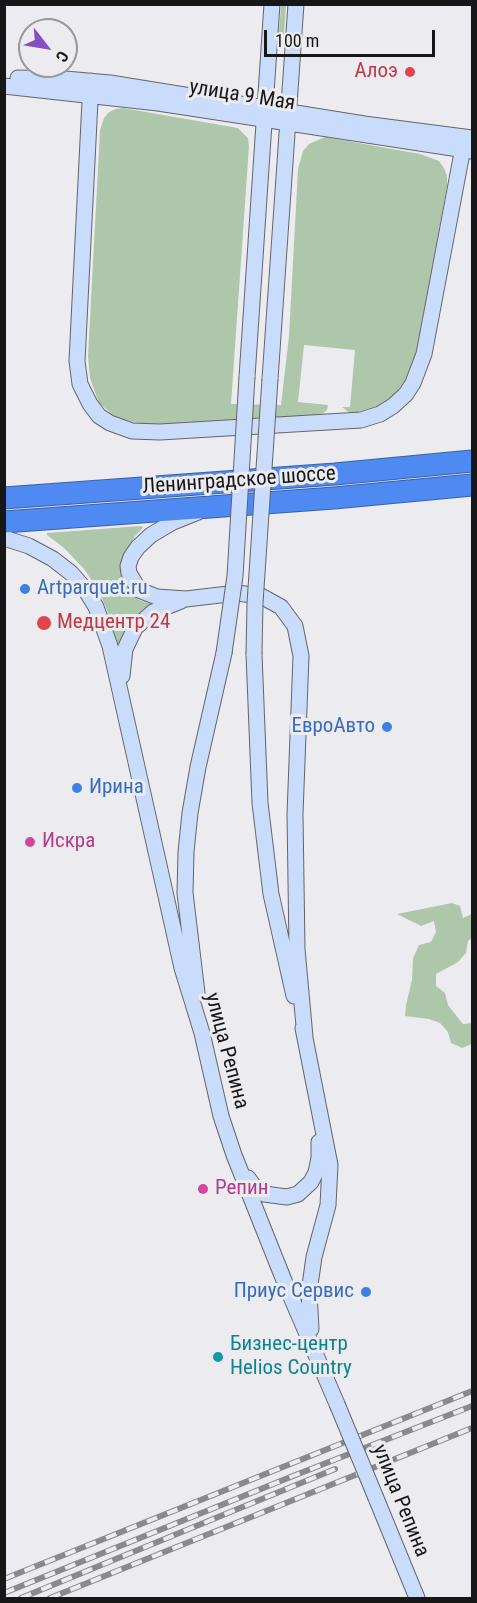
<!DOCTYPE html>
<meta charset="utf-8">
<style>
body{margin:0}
#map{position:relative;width:477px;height:1603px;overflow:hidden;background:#ececf0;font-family:"Roboto Condensed",sans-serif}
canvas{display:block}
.frame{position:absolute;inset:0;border:6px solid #171718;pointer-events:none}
.north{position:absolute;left:18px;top:18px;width:60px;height:60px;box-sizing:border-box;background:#ececf0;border:2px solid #97979a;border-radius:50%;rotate:121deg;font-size:16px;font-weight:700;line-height:24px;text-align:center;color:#171718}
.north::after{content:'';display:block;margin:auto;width:21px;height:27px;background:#854ec5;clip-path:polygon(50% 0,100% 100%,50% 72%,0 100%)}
.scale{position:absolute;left:264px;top:30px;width:171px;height:27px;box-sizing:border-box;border:3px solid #171718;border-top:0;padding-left:8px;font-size:18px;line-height:21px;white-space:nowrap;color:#171718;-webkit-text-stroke:4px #ececf0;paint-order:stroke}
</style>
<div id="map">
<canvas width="477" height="1603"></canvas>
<div class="frame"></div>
<div class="north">С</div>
<div class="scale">100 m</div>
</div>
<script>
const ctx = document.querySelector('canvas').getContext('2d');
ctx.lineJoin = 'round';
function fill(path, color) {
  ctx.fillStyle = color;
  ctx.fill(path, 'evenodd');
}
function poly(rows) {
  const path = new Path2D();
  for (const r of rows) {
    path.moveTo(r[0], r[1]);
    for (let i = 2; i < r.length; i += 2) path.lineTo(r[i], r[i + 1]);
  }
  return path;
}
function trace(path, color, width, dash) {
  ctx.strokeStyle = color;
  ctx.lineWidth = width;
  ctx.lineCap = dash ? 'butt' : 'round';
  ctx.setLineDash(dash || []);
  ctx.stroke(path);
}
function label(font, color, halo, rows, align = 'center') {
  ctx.font = font + ' "Roboto Condensed",sans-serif';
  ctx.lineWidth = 6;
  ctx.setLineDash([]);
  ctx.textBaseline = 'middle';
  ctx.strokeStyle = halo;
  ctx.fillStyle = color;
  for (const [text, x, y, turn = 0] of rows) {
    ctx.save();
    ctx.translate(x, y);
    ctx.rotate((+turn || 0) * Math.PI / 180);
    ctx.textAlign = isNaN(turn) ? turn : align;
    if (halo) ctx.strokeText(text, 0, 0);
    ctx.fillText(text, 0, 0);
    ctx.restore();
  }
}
const green = poly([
 [281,5,286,5,284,34,279,33],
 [123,108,238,128,248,138,249,146,231,404,281,405,289,336,298,169,303,151,309,144,325,137,420,154,439,161,444,168,447,176,447,187,417,349,409,375,394,396,382,405,351,414,342,407,350,407,355,350,304,345,298,402,328,405,327,410,321,415,146,425,117,418,99,403,90,378,88,357,100,130,104,118,109,112,116,109],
 [141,526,143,527,141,530,135,536,126,553,123,575,130,594,139,600,154,605,127,630,119,643,116,642,110,618,99,591,84,569,64,548,47,535,47,533],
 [452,903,460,906,463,918,472,914,472,938,468,941,466,953,458,962,436,974,436,986,445,993,448,1005,463,1024,472,1023,472,1044,462,1048,451,1043,448,1032,440,1023,429,1019,405,1016,406,1005,412,980,413,958,419,945,431,942,436,932,434,921,421,926,397,914]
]);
const secondary = poly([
 [18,78,65,79,110,83,364,124,472,138],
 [91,81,77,361,80,384,90,404,99,416,110,423,132,431,160,432,361,420,380,414,393,406,406,394,413,383,424,354,465,137],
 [4,86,158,103,472,151],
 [247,377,272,4],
 [270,379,296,4],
 [198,512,173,522,151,535,138,547,131,557,128,566,129,573,139,590,157,597,186,599,237,593,261,596,281,607,295,626,301,656,295,814,297,949,305,1037],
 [4,538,29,546,53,559,71,573,85,589,96,607,110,646,182,968,202,1033,221,1116,234,1155,285,1283,337,1404],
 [254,654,260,803,271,894,294,996],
 [122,676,125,649,135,628,153,612,181,601],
 [197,993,185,893,186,852,190,813,198,767,224,653],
 [303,1028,330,1165,328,1205,314,1257,309,1292,311,1329],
 [248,1178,256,1189,264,1194,287,1197,298,1194,311,1182,316,1172,319,1158,319,1142],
 [376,1498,417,1598]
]);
const highway = poly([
 [4,498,335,474,472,461],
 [4,522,334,498,472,485]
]);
const rail = poly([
 [4,1579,472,1391],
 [4,1593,293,1476,472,1406],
 [21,1598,335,1469],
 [50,1598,472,1428]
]);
const secondaryBridge = poly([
 [224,653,235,576,247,377],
 [254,654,255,603,270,379],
 [337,1404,376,1498]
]);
const markers = [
 [410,72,6,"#e0444e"],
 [25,589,6,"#3f7fe0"],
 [44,623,8,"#e0444e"],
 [387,727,6,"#3f7fe0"],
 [77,788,6,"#3f7fe0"],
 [30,842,6,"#d1479c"],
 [203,1189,6,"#d1479c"],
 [366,1292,6,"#3f7fe0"],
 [218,1357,6,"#0f9aa8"]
];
const healthNames = [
 ["Алоэ",398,72],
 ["Медцентр 24",57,623,"left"]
];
const streetNames = [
 ["улица 9 Мая",242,96,9],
 ["Ленинградское шоссе",239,481,-4],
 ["улица Репина",226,1051,75],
 ["улица Репина",400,1501,68]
];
const shopNames = [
 ["Artparquet.ru",37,589],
 ["ЕвроАвто",375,727,"right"],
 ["Ирина",89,788],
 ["Приус Сервис",354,1292,"right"]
];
const hotelNames = [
 ["Искра",42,842],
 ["Репин",215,1189]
];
const cultureNames = [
 ["Бизнес-центр",230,1345],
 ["Helios Country",230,1369]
];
fill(green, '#aec7ab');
trace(secondary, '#646568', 17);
trace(highway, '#3b62a6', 23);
trace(secondary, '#cadcfb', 15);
trace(highway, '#4e8af2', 21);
trace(rail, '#8a8a8d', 6);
trace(rail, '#ececf0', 4, [11]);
trace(secondaryBridge, '#646568', 17, []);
trace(secondaryBridge, '#cadcfb', 15);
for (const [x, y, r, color] of markers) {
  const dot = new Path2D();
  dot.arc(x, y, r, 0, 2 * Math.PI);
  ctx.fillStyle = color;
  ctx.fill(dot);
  trace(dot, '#ececf0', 2);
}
label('21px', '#be3a42', '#ececf0', healthNames, 'right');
label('21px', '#171718', '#ececf0', streetNames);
label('21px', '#366cbe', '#ececf0', shopNames, 'left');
label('21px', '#b23c85', '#ececf0', hotelNames, 'left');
label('21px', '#0d838f', '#ececf0', cultureNames, 'left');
</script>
